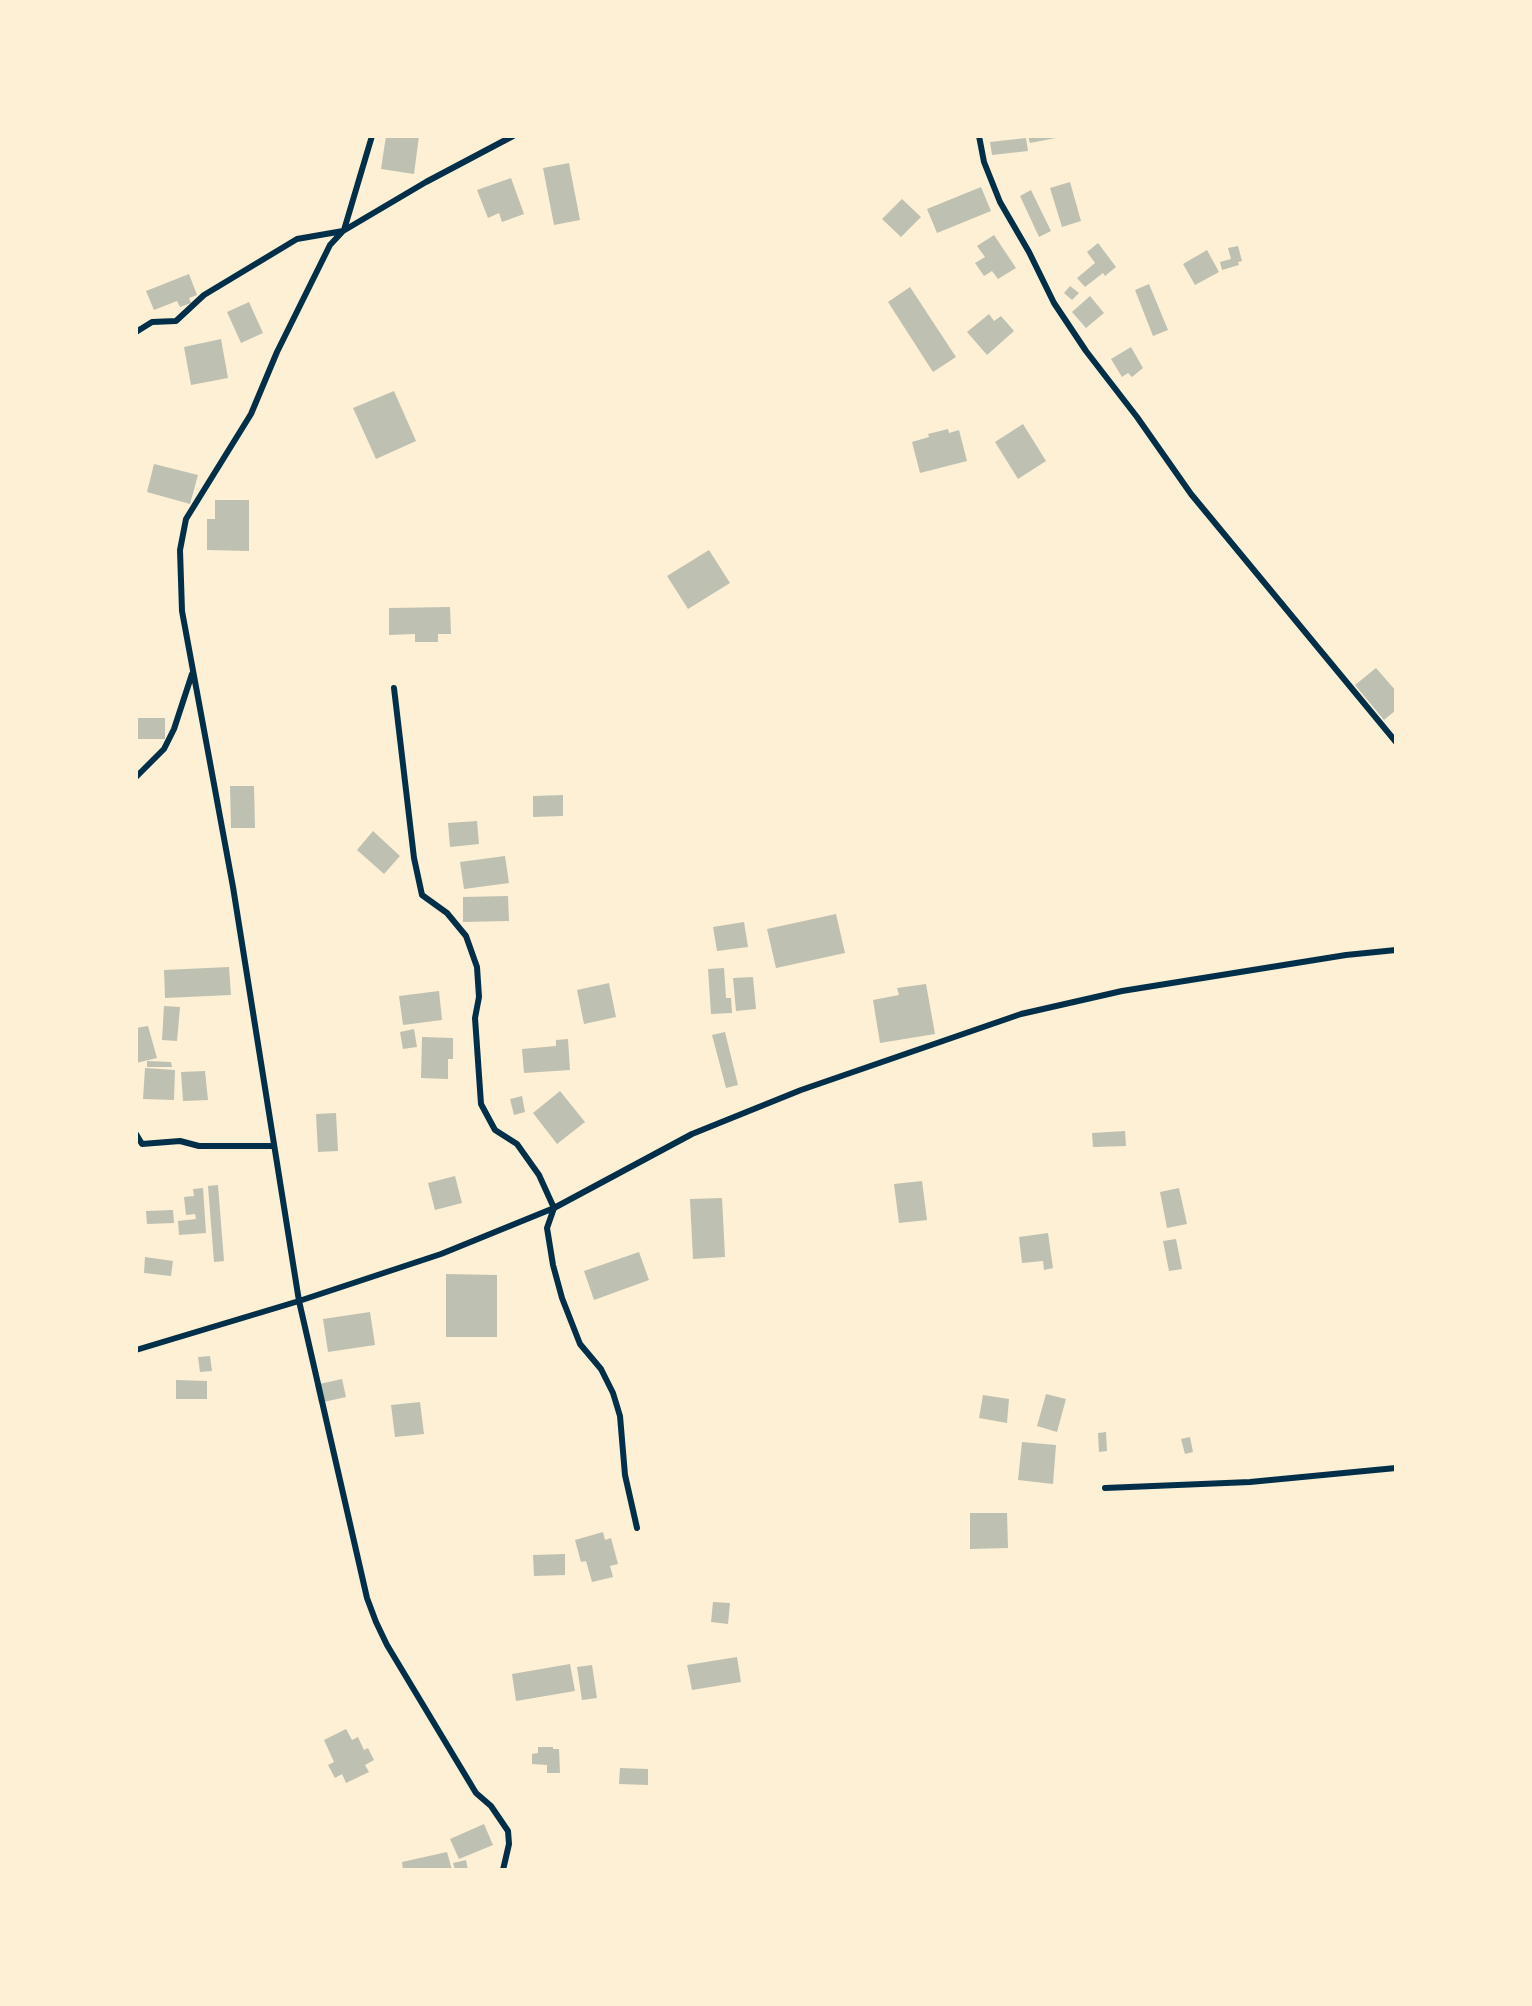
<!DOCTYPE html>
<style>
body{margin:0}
#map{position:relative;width:1532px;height:2006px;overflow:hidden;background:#fdf0d5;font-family:"DejaVu Sans",sans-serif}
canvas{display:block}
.frame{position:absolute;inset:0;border:138px solid #fdf0d5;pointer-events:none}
</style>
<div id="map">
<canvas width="1532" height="2006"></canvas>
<div class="frame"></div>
</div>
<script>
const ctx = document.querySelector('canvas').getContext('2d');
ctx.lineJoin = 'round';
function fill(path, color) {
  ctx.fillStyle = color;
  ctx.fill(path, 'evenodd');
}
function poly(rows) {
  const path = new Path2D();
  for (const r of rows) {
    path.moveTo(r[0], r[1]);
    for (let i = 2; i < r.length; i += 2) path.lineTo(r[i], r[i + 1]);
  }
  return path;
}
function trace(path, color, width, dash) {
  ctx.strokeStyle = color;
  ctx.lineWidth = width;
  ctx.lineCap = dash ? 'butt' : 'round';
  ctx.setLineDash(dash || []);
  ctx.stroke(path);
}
const building = poly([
 [386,136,419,136,414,174,381,169],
 [1028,136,1056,136,1056,138,1030,143],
 [1026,138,1028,151,992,155,990,142],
 [569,163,580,220,554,225,543,168],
 [511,178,524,214,502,222,499,213,488,218,477,190],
 [1070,182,1081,221,1062,227,1050,188],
 [981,187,991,211,937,233,927,209],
 [1031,190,1051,231,1039,237,1020,196],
 [902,199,921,217,901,237,882,219],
 [994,235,1016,268,998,279,992,271,984,276,975,263,985,257,977,246],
 [1098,243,1116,267,1105,276,1103,273,1085,287,1077,278,1095,263,1087,252],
 [1238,246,1242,261,1238,262,1239,265,1222,270,1220,262,1231,259,1228,248],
 [1207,250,1219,272,1195,285,1183,264],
 [189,274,197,295,189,298,191,303,180,307,177,301,154,310,146,291],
 [1149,284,1168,330,1153,336,1135,290],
 [1070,286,1079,293,1072,300,1064,293],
 [910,287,956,357,933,372,888,302],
 [1090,296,1104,313,1086,328,1072,312],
 [249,302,263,333,241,343,227,312],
 [989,314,994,321,1001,316,1014,331,987,355,967,332],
 [221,339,228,378,191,385,184,347],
 [1131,347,1143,368,1132,377,1128,373,1122,377,1111,359],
 [394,391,416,441,376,459,353,408],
 [1023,424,1046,461,1018,479,995,442],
 [948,429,949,433,959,430,967,461,920,473,912,442,929,437,928,434],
 [154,464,198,475,190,504,147,492],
 [215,500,249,500,249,551,207,550,207,519,215,519],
 [709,550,730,583,688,609,667,576],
 [450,607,451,634,438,634,438,642,415,642,415,634,389,635,389,608],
 [1376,668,1396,691,1396,710,1384,720,1355,685],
 [136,718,165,718,165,739,136,739],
 [230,786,254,786,255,828,231,828],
 [563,795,563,816,533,817,533,796],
 [477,821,479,844,450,847,448,823],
 [373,831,400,856,384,874,357,850],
 [505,856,509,883,464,889,460,862],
 [508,896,509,921,463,922,463,897],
 [836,914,845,953,776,968,767,929],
 [744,922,748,947,717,951,713,927],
 [229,967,231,995,165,998,164,970],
 [724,968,726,998,731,998,732,1013,711,1014,708,969],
 [753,977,756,1009,736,1011,733,978],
 [609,983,616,1017,584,1024,577,990],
 [926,984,935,1034,880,1043,873,1000,899,995,897,988],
 [439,991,442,1020,403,1025,399,996],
 [164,1006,180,1007,177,1041,162,1040],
 [148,1026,157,1058,136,1063,136,1028],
 [414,1029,417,1047,403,1049,400,1032],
 [725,1032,738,1085,726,1088,712,1035],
 [422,1037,453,1038,453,1059,448,1059,448,1079,421,1078],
 [568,1039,570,1070,524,1073,522,1049,556,1046,556,1040],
 [147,1061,171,1062,172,1067,147,1067],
 [145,1068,175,1070,174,1100,143,1099],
 [205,1071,208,1100,183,1101,181,1072],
 [560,1091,585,1122,557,1144,533,1113],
 [522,1096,525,1112,514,1115,510,1099],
 [336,1113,338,1151,318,1152,316,1114],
 [1125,1131,1126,1146,1093,1147,1092,1133],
 [455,1176,462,1203,435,1210,428,1183],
 [922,1181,927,1220,899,1223,894,1184],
 [218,1185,224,1261,214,1262,208,1186],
 [203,1188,206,1233,179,1235,178,1221,196,1219,195,1214,186,1215,184,1197,194,1196,193,1189],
 [1179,1188,1187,1224,1167,1228,1160,1192],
 [722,1198,725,1257,693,1259,690,1199],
 [173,1210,174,1223,147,1224,146,1211],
 [1048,1233,1053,1268,1044,1270,1043,1261,1022,1263,1019,1237],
 [1176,1239,1182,1269,1169,1271,1163,1241],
 [639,1252,649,1280,594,1300,584,1271],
 [145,1257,173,1261,171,1276,144,1273],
 [446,1274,497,1275,497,1337,446,1337],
 [370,1312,375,1345,328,1352,323,1319],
 [210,1356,212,1371,200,1372,198,1357],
 [342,1379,346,1397,319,1403,315,1385],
 [176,1380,207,1381,207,1399,176,1399],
 [1046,1394,1066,1399,1057,1432,1037,1426],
 [983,1395,1009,1399,1007,1423,979,1418],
 [420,1402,424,1434,395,1437,391,1405],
 [1106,1432,1107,1451,1099,1452,1098,1433],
 [1190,1437,1193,1452,1185,1454,1181,1439],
 [1022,1442,1056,1445,1053,1484,1018,1480],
 [970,1513,1007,1513,1008,1548,970,1549],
 [603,1532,605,1540,611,1538,618,1564,610,1566,613,1577,592,1582,586,1561,581,1562,575,1540],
 [565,1554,565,1575,534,1576,533,1555],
 [713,1602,730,1603,728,1624,711,1622],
 [737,1657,741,1682,692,1690,687,1665],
 [570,1664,575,1691,516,1701,512,1674],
 [592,1665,597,1698,582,1700,577,1667],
 [346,1729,352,1740,358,1737,364,1750,368,1748,374,1760,365,1765,369,1772,346,1783,342,1774,335,1778,328,1765,334,1762,324,1740],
 [538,1747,553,1747,553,1749,559,1749,560,1773,547,1773,547,1765,532,1764,532,1754,538,1753],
 [620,1768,648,1769,648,1785,619,1784],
 [484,1824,493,1845,459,1859,450,1839],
 [447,1852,452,1870,403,1870,402,1862],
 [466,1860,468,1870,455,1870,453,1863]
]);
const minor = poly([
 [979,136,984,162,1000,202,1029,252,1054,303,1086,351,1137,417,1191,494,1396,742],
 [344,230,372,136],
 [136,332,152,322,176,321,204,295,297,239,343,231],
 [394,688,414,858,422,895,447,913,466,936,477,967,479,997,475,1018,481,1104,495,1130,517,1144,539,1175,554,1208,547,1228,553,1265,562,1298,580,1344,601,1369,613,1393,620,1416,625,1475,637,1528],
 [136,777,164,749,174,729,192,674],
 [136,1134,142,1144,180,1141,199,1146,274,1146],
 [136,1350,299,1301,441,1254,554,1208,692,1134,801,1090,1021,1014,1122,991,1346,955,1396,950],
 [1105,1488,1250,1482,1396,1468],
 [503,1870,509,1844,508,1831,491,1806,476,1793,387,1645,376,1622,367,1598,299,1301,233,887,182,611,180,550,186,519,251,414,277,352,330,245,343,231,426,182,513,136]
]);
fill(building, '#bec0b2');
trace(minor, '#003049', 6);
</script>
